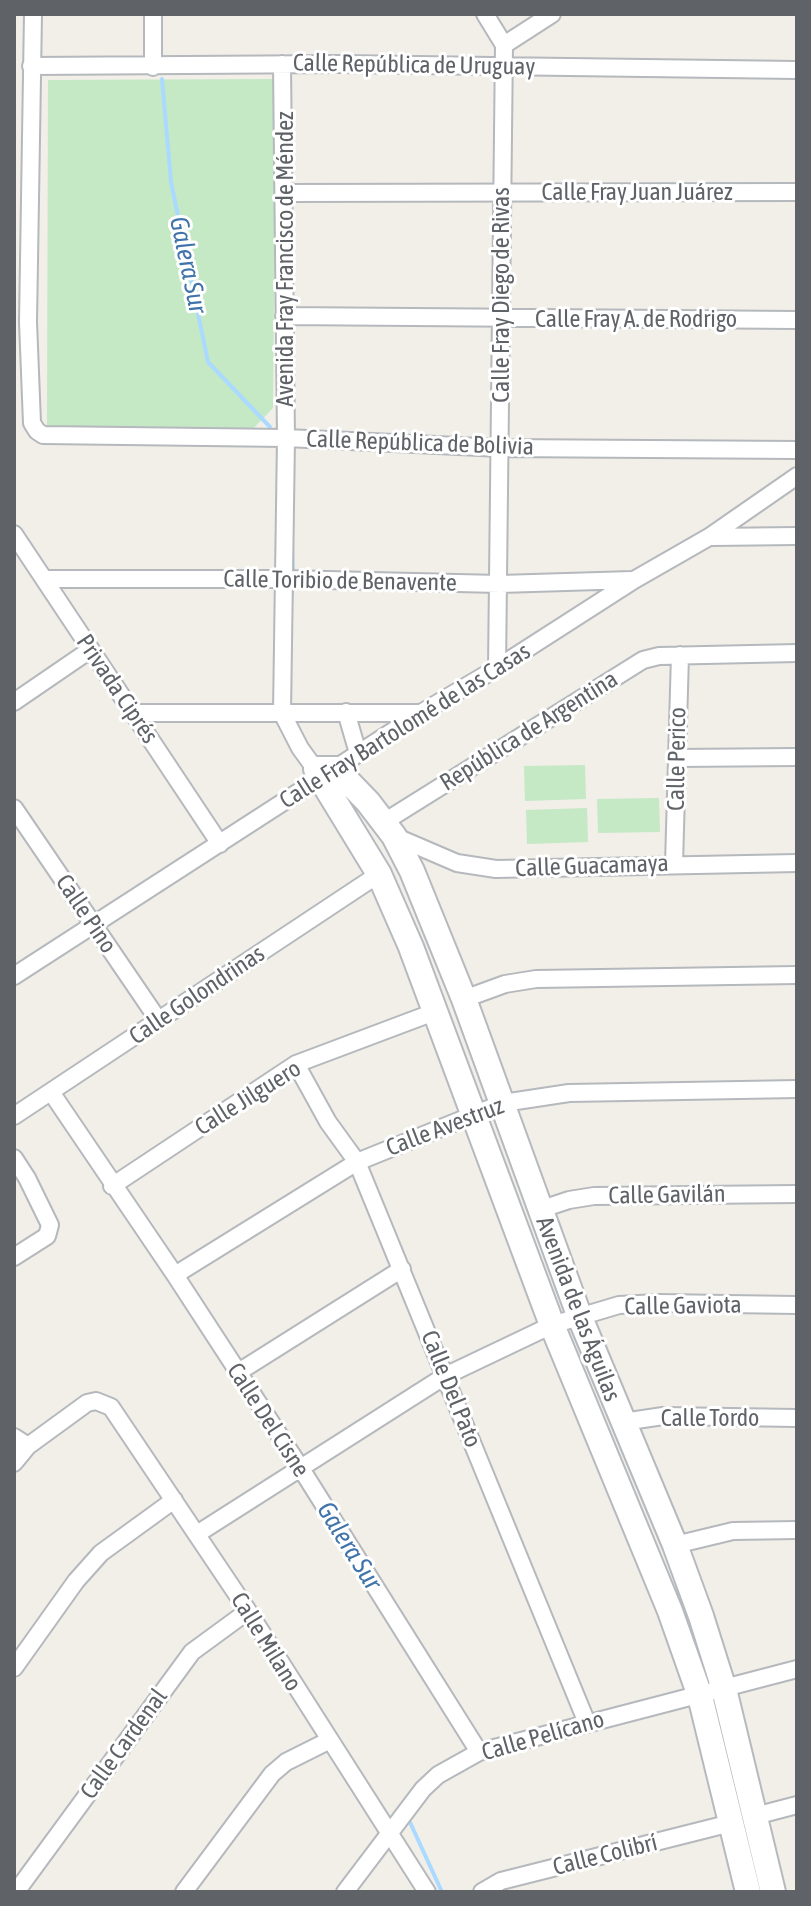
<!DOCTYPE html>
<meta charset="utf-8">
<style>
body{margin:0}
#map{position:relative;width:811px;height:1906px;overflow:hidden;background:#f1efe8;font-family:"Asap Condensed",sans-serif}
canvas{display:block}
.frame{position:absolute;inset:0;border:16px solid #5f6368;pointer-events:none}
</style>
<div id="map">
<canvas width="811" height="1906"></canvas>
<div class="frame"></div>
</div>
<script>
const ctx = document.querySelector('canvas').getContext('2d');
ctx.lineJoin = 'round';
function fill(path, color) {
  ctx.fillStyle = color;
  ctx.fill(path, 'evenodd');
}
function poly(rows) {
  const path = new Path2D();
  for (const r of rows) {
    path.moveTo(r[0], r[1]);
    for (let i = 2; i < r.length; i += 2) path.lineTo(r[i], r[i + 1]);
  }
  return path;
}
function trace(path, color, width, dash) {
  ctx.strokeStyle = color;
  ctx.lineWidth = width;
  ctx.lineCap = dash ? 'butt' : 'round';
  ctx.setLineDash(dash || []);
  ctx.stroke(path);
}
function label(font, color, halo, rows, align = 'center') {
  ctx.font = font + ' "Asap Condensed",sans-serif';
  ctx.lineWidth = 6;
  ctx.setLineDash([]);
  ctx.textBaseline = 'middle';
  ctx.strokeStyle = halo;
  ctx.fillStyle = color;
  for (const [text, x, y, turn = 0] of rows) {
    ctx.save();
    ctx.translate(x, y);
    ctx.rotate((+turn || 0) * Math.PI / 180);
    ctx.textAlign = isNaN(turn) ? turn : align;
    if (halo) ctx.strokeText(text, 0, 0);
    ctx.fillText(text, 0, 0);
    ctx.restore();
  }
}
const green = poly([
 [276,79,273,408,248,434,47,429,48,80],
 [585,765,586,799,525,801,524,766],
 [659,798,660,832,598,833,597,799],
 [587,808,588,842,527,844,526,810]
]);
const stream = poly([
 [162,79,171,182,208,362,270,427],
 [292,547,293,574],
 [291,604,292,591],
 [408,1818,442,1892]
]);
const street = poly([
 [33,14,28,322,32,423,37,431,43,435,286,438,501,448,797,450],
 [153,14,153,67],
 [485,14,504,45,497,668],
 [504,45,552,14],
 [282,64,286,438,282,713,300,748,321,777],
 [31,66,340,64,797,70],
 [285,193,797,192],
 [284,316,797,320],
 [14,534,220,844],
 [711,537,797,536],
 [45,579,284,579,500,584,632,580],
 [14,702,90,650],
 [346,712,358,753],
 [133,713,419,713],
 [677,758,797,757],
 [14,808,159,1021],
 [384,822,643,660,659,656,797,653],
 [394,836,457,863,496,869,797,863],
 [674,864,680,655],
 [14,976,421,713,497,668,634,580,709,537,797,476],
 [464,999,505,984,536,979,797,975],
 [296,1064,328,1122,357,1162,587,1723],
 [51,1092,175,1275,300,1467,479,1752],
 [14,1116,379,874],
 [14,1158,27,1178,50,1225,47,1236,14,1257],
 [112,1186,296,1064,437,1011],
 [539,1210,569,1200,594,1196,797,1194],
 [175,1275,357,1162,503,1103,569,1093,797,1089],
 [237,1373,402,1269],
 [623,1422,663,1416,797,1418],
 [14,1437,28,1446],
 [14,1463,28,1446,87,1403,96,1401,111,1407,248,1611,427,1892],
 [197,1534,445,1376,552,1325,619,1305,658,1303,797,1305],
 [675,1545,733,1531,797,1530],
 [14,1668,76,1581,101,1553,174,1500],
 [755,1816,797,1805],
 [16,1892,192,1652,248,1611],
 [184,1892,272,1774,286,1762,328,1741],
 [345,1892,423,1789,438,1775,479,1752,797,1669],
 [482,1892,501,1881,731,1823]
]);
const secondary = poly([
 [316,769,336,769,368,802,394,836,412,871,464,999,579,1315,675,1545,701,1616,724,1689,773,1892],
 [321,779,379,874,411,947,552,1325,670,1611,700,1696,748,1892]
]);
const streetNames = [
 ["Calle República de Uruguay",414,65,1],
 ["Calle Fray Juan Juárez",637,192],
 ["Avenida Fray Francisco de Méndez",285,259,-90],
 ["Calle Fray Diego de Rivas",501,295,-90],
 ["Calle Fray A. de Rodrigo",636,319],
 ["Calle República de Bolivia",420,443,2],
 ["Calle Toribio de Benavente",340,581,1],
 ["Privada Ciprés",117,689,56],
 ["Calle Fray Bartolomé de las Casas",405,726,-32],
 ["República de Argentina",529,731,-32],
 ["Calle Perico",677,759,-89],
 ["Calle Guacamaya",592,866,-2],
 ["Calle Pino",86,914,56],
 ["Calle Golondrinas",197,995,-34],
 ["Calle Jilguero",248,1098,-32],
 ["Calle Avestruz",445,1127,-21],
 ["Calle Gavilán",667,1195,-1],
 ["Calle Gaviota",683,1306,-1],
 ["Avenida de las Águilas",578,1309,69],
 ["Calle Del Pato",451,1389,68],
 ["Calle Tordo",710,1418],
 ["Calle Del Cisne",268,1420,57],
 ["Calle Milano",266,1642,58],
 ["Calle Pelícano",543,1736,-16],
 ["Calle Cardenal",124,1744,-54],
 ["Calle Colibrí",605,1855,-14]
];
const waterNames = [
 ["Galera Sur",188,265,78],
 ["Galera Sur",349,1546,58]
];
fill(green, '#c5e8c5');
trace(stream, '#aadaff', 4);
trace(street, '#b5b8bc', 20);
trace(secondary, '#b6babf', 28);
trace(street, '#fff', 16);
trace(secondary, '#fff', 24);
label('24px', '#5f6368', '#fff', streetNames);
label('italic 26px', '#4174aa', '#fff', waterNames);
</script>
